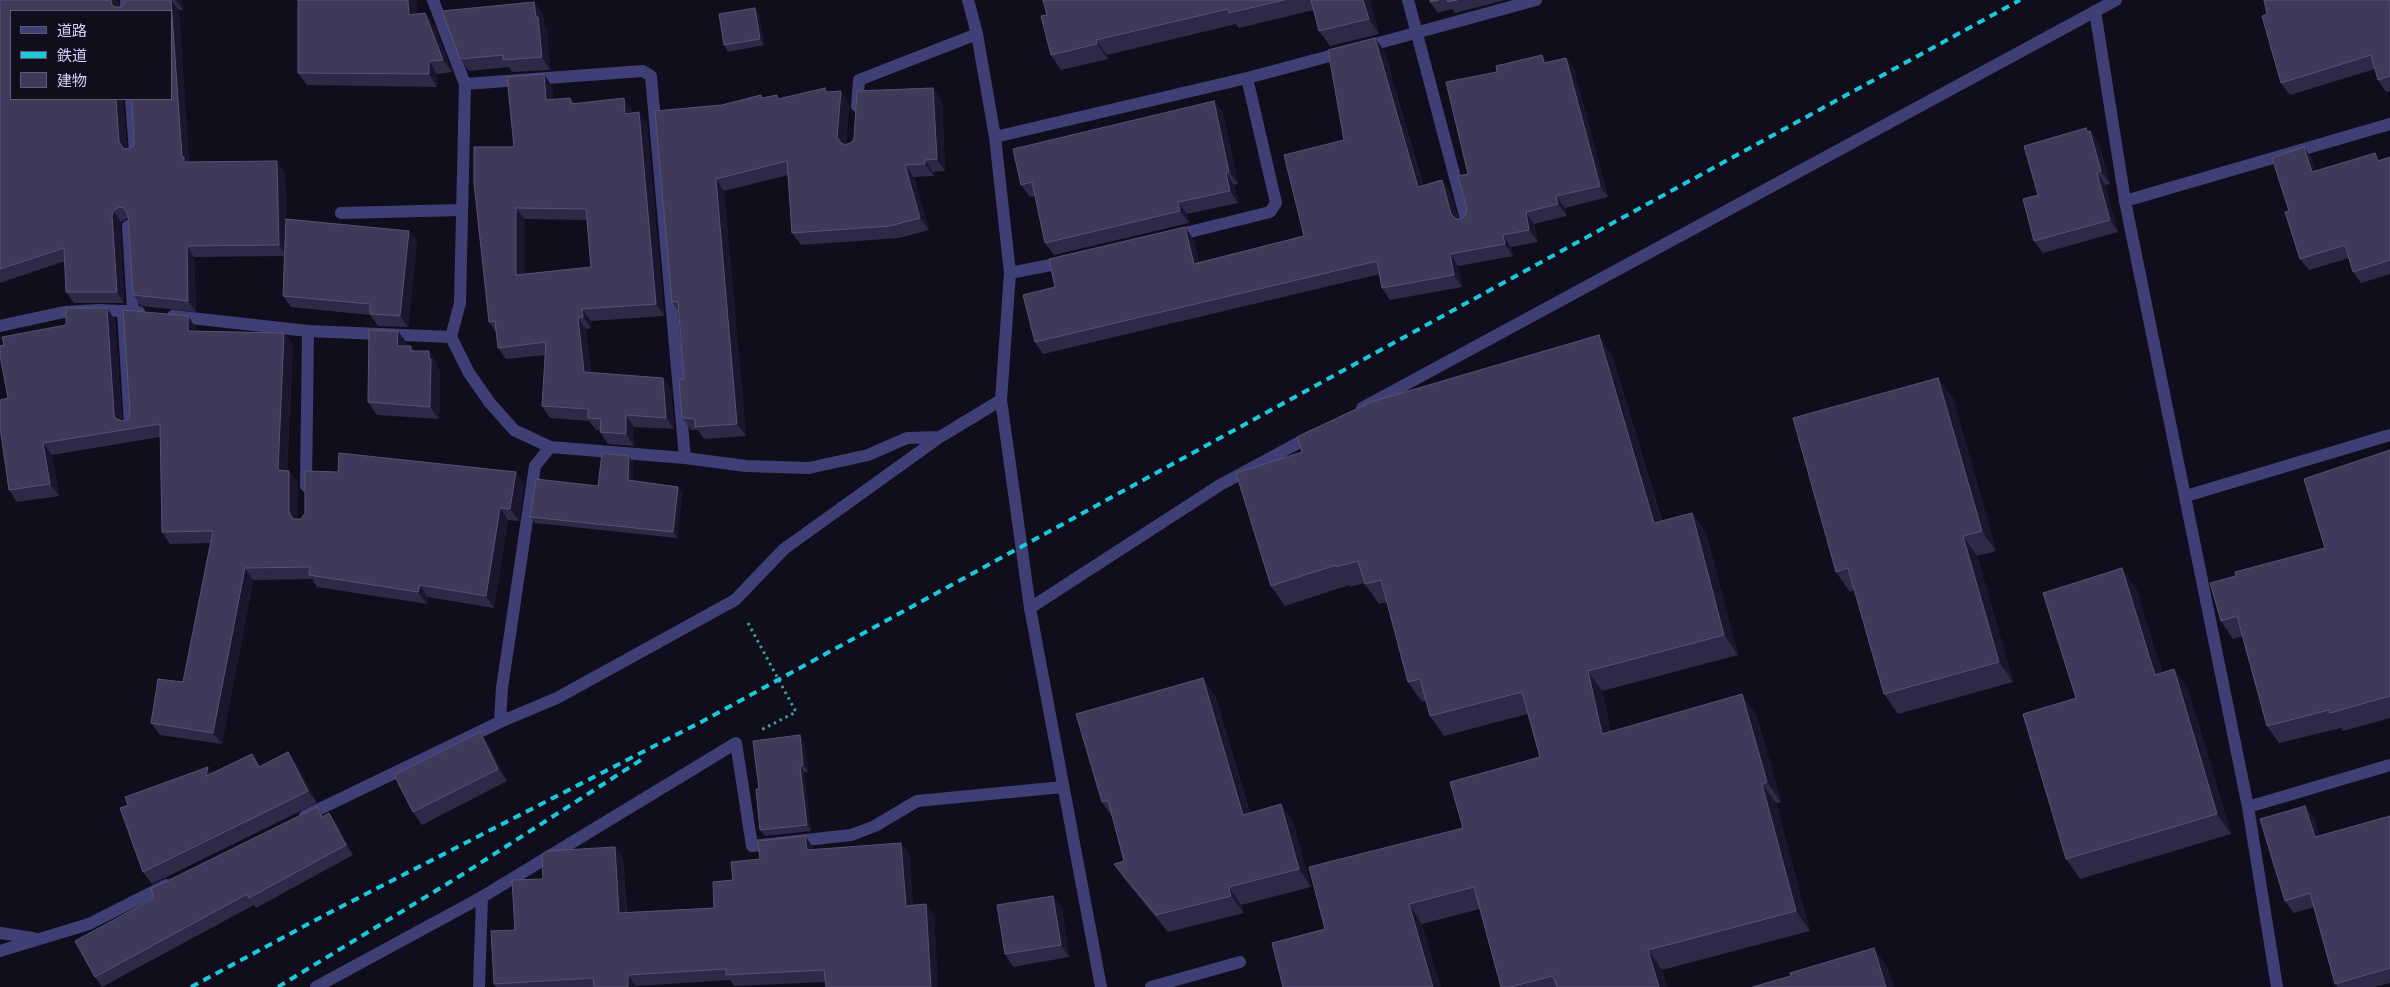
<!DOCTYPE html>
<meta charset="utf-8">
<style>
body{margin:0}
#map{position:relative;width:2390px;height:987px;overflow:hidden;background:#100e1c;font-family:"PT Sans Narrow","Noto Sans JP",sans-serif}
canvas{display:block}
.legend{position:absolute;left:10px;top:10px;width:162px;height:90px;box-sizing:border-box;background:#100e1c;border:1px solid #5e5b74;margin:0;padding:6px 9px;list-style:none;font-size:15px;color:#d3cff9}
.legend li{display:flex;align-items:center;gap:10px;height:25px}
.legend b{width:25px;border:1px solid #5e5b74}
</style>
<div id="map">
<canvas width="2390" height="987"></canvas>
<ul class="legend">
<li><b style="height:6px;background:#403f75"></b>道路</li>
<li><b style="height:6px;background:#1cc9d8"></b>鉄道</li>
<li><b style="height:14px;background:#403a5a"></b>建物</li>
</ul>
</div>
<script>
const ctx = document.querySelector('canvas').getContext('2d');
ctx.lineJoin = 'round';
function poly(rows) {
  const path = new Path2D();
  for (const r of rows) {
    path.moveTo(r[0], r[1]);
    for (let i = 2; i < r.length; i += 2) path.lineTo(r[i], r[i + 1]);
  }
  return path;
}
function trace(path, color, width, dash) {
  ctx.strokeStyle = color;
  ctx.lineWidth = width;
  ctx.lineCap = dash ? 'butt' : 'round';
  ctx.setLineDash(dash || []);
  ctx.stroke(path);
}
function fill(path, color) {
  ctx.fillStyle = color;
  ctx.fill(path, 'evenodd');
}
const path = poly([
 [748,623,796,712,761,730]
]);
const lane = poly([
 [126,0,126,11],
 [1408,0,1467,223],
 [131,99,135,152],
 [857,106,859,80,977,34],
 [341,213,462,210],
 [128,226,133,311],
 [123,311,130,425],
 [1001,400,1030,608],
 [306,486,308,331],
 [316,987,482,897]
]);
const street = poly([
 [433,0,465,84,460,303,451,337],
 [2095,11,2125,201,2248,807,2277,987],
 [1364,47,1536,0],
 [465,84,643,71,651,76,685,458],
 [995,137,1247,78,1345,52],
 [2125,201,2390,124],
 [1173,236,1270,212,1276,203,1247,78],
 [1010,273,1066,262],
 [173,316,308,331,451,337,469,373,490,403,514,430,550,447,685,458,746,466,809,468,868,455,907,438,940,437],
 [0,326,64,312,99,310,139,312],
 [1362,408,2116,0],
 [2186,496,2390,435],
 [500,722,502,688,535,466,550,447],
 [2248,807,2390,765],
 [305,816,500,722,557,698,735,600,784,549,940,437,1001,400,1010,273,995,137,977,34,968,0],
 [0,933,33,938],
 [0,951,89,924,166,885],
 [479,987,482,897,736,743,752,846,851,835,875,826,917,801,1063,787],
 [1101,987,1030,608,1220,485,1313,435],
 [1151,987,1240,962]
]);
const rail = poly([
 [191,987,325,915,703,721,2020,0],
 [278,987,460,876,644,758]
]);
const wall = poly([
 [0,0,118,0,119,7,122,7,126,0,182,0,183,10,179,10,189,162,285,172,286,219,409,231,417,242,408,327,378,326,370,315,291,307,283,296,284,256,194,257,196,312,141,306,133,295,129,218,127,218,121,222,120,226,124,303,74,303,66,292,65,261,0,283],
 [171,11,134,145,131,148,127,148,123,99,11,99],
 [417,0,417,14,425,13,434,25,452,72,437,74,437,87,307,85,298,73],
 [1043,0,1370,0,1379,34,1330,46,1319,31,1314,10,1239,28,1236,24,1107,55,1108,59,1061,70,1051,55,1047,15],
 [1430,0,1505,0,1455,13,1452,9,1438,13,1430,2],
 [2390,0,2390,91,2386,92,2378,80,2375,69,2290,95,2281,83,2267,14],
 [534,2,543,15,544,24,547,29,550,70,512,72,509,67,469,71,460,59],
 [759,14,764,45,728,52,724,45],
 [1384,50,1423,186,1442,180,1450,192,1458,219,1461,219,1465,216,1467,209,1468,174,1497,72,1542,55,1547,62,1566,58,1574,70,1608,197,1565,208,1567,216,1534,224,1538,242,1511,247,1513,256,1458,266,1462,287,1390,300,1382,288,1380,274,1043,354,1035,342,1055,287,1185,227,1193,239,1199,262,1304,236],
 [552,86,553,100,570,98,574,103,632,110,632,113,647,124,664,316,591,321,591,328,586,329,591,373,663,378,671,390,674,429,634,427,634,446,608,444,600,432,600,430,596,430,589,421,550,418,542,406,545,355,506,359,498,348,496,332,489,322,514,147],
 [525,219,587,220,591,267,525,274],
 [828,92,849,104,846,145,942,100,945,171,933,172,934,176,914,177,929,230,899,238,801,245,792,233,788,175,724,191,746,436,704,439,698,430,691,430,682,418,684,380,679,312,672,302,722,105,761,95,763,98,777,95,779,99],
 [1214,101,1223,113,1238,184,1234,185,1238,203,1187,214,1189,223,1054,255,1045,243,1035,196,1030,197,1021,185],
 [2086,128,2089,132,2090,131,2099,144,2110,184,2105,185,2118,232,2043,253,2034,241,2038,195],
 [2304,147,2312,159,2316,171,2380,160,2390,157,2390,274,2361,283,2353,272,2349,258,2309,270,2300,259,2289,211],
 [107,308,115,320,122,421,127,420,188,316,196,328,196,331,284,333,293,344,287,471,289,471,298,483,297,519,524,484,519,521,508,520,494,608,428,597,427,604,317,587,312,579,253,580,222,744,160,735,151,723,183,682,210,543,170,544,162,532,160,437,52,455,59,496,17,502,9,490,8,398,4,345,66,325],
 [407,343,406,346,415,351,429,351,437,364,437,368,440,371,439,419,377,415,368,402],
 [1612,355,1662,521,1692,513,1706,533,1738,655,1602,691,1611,731,1756,714,1781,802,1776,803,1810,931,1662,970,1667,987,1501,987,1480,909,1422,924,1325,929,1463,828,1540,757,1528,714,1444,736,1430,716,1426,701,1422,702,1408,682,1387,602,1379,604,1364,583,1350,587,1349,585,1285,606,1271,586],
 [1953,398,1996,551,1977,556,2013,682,1898,714,1884,694,1855,590,1850,592,1836,572],
 [2390,450,2390,718,2343,731,2341,728,2279,743,2267,726,2242,636,2233,639,2221,621,2236,576,2325,548],
 [629,456,633,462,633,481,678,487,682,493,677,538,535,523,530,517,598,486],
 [2136,588,2162,673,2174,669,2188,689,2231,834,2080,879,2066,859,2076,698],
 [1215,695,1250,813,1281,804,1293,822,1311,887,1241,905,1244,913,1168,932,1126,881,1114,864,1124,861,1113,818,1102,802],
 [804,741,808,772,804,772,811,831,765,836,760,830,759,789],
 [488,744,507,781,422,825,413,812],
 [288,752,297,765,317,803,152,884,143,872,212,773,261,766],
 [317,807,323,816,336,823,353,855,256,908,254,905,102,987,95,977,154,898],
 [2390,816,2390,983,2375,987,2338,987,2335,984,2314,907,2294,913,2285,901,2314,818,2319,836],
 [615,847,623,858,627,912,714,908,733,880,760,859,813,847,814,850,909,854,913,905,926,904,934,916,938,987,826,987,826,982,734,986,730,980,636,986,636,987,496,987,494,984,515,930,543,879],
 [1062,908,1069,957,1013,967,1005,954]
]);
const shadedWall = poly([
 [111,0,118,0,119,11,112,5],
 [171,0,179,10,189,164,184,162,182,157],
 [176,0,182,0,183,10],
 [408,0,417,0,417,27,409,15],
 [1363,0,1370,0,1379,34,1369,19],
 [534,2,543,15,544,24,547,29,550,70,542,57],
 [755,8,759,14,764,45,760,39],
 [425,13,434,25,452,72,443,60],
 [1375,38,1384,50,1426,199,1418,187],
 [1096,40,1107,55,1108,59,1097,44],
 [1542,55,1550,67,1544,63],
 [1566,58,1574,70,1608,197,1600,186],
 [429,61,437,74,437,87,429,74],
 [544,74,552,86,554,112,546,100],
 [933,88,942,100,945,171,937,159],
 [841,91,849,104,846,149,841,143,837,137],
 [624,98,632,110,634,125,625,114],
 [116,99,123,99,127,153,119,142],
 [1214,101,1223,113,1238,184,1229,172],
 [639,112,647,124,664,316,656,304],
 [2086,128,2091,135,2090,131,2099,144,2110,184,2101,171],
 [2304,147,2312,159,2320,184,2312,172],
 [2375,153,2383,165,2378,161],
 [925,160,933,172,934,176,925,164],
 [277,161,285,172,287,256,279,245],
 [905,165,914,177,929,230,920,218],
 [1226,173,1234,185,1238,203,1230,191],
 [2097,173,2105,185,2118,232,2110,220],
 [716,179,724,191,746,436,737,424],
 [1442,180,1450,192,1459,226,1451,214],
 [1556,196,1565,208,1567,216,1558,204],
 [1178,202,1187,214,1189,223,1180,211],
 [516,208,525,219,525,286,516,275],
 [113,211,121,222,120,226,124,303,117,292,112,216],
 [1526,212,1534,224,1538,242,1529,230],
 [1185,227,1193,239,1202,276,1194,264],
 [409,231,417,242,408,327,400,316],
 [1503,235,1511,247,1513,256,1505,244],
 [187,246,194,257,196,312,188,301],
 [1450,254,1458,266,1462,287,1454,275],
 [107,308,115,320,122,426,115,418,114,414],
 [582,309,591,321,591,328,583,317],
 [188,316,196,328,197,343,188,331],
 [578,318,586,329,592,384,584,372],
 [398,331,407,343,405,358,397,346],
 [284,333,293,344,286,482,278,470],
 [1599,335,1612,355,1668,543,1654,523],
 [429,351,437,364,437,368,440,371,439,419,430,407],
 [663,378,671,390,674,429,666,418],
 [1938,378,1953,398,1996,551,1982,531],
 [626,415,634,427,634,446,626,434],
 [43,443,52,455,59,496,50,484],
 [629,456,633,462,633,487,628,480],
 [289,471,298,483,297,524,301,531,289,512],
 [516,472,524,484,519,521,510,509],
 [678,487,682,493,677,538,673,532],
 [500,508,508,520,494,608,486,596],
 [1692,513,1706,533,1738,655,1724,635],
 [1963,536,1977,556,2013,682,1999,662],
 [245,568,253,580,222,744,213,733],
 [2122,568,2136,588,2169,695,2155,675],
 [420,585,428,597,427,604,418,592],
 [2174,669,2188,689,2231,834,2217,814],
 [1588,671,1602,691,1616,753,1602,734],
 [1203,678,1215,695,1255,832,1243,815],
 [1742,694,1756,714,1781,802,1767,782],
 [480,732,488,744,507,781,498,769],
 [800,735,804,741,808,772,803,765],
 [288,752,297,765,317,803,308,791],
 [252,754,261,766,259,767],
 [800,766,804,772,811,831,807,825],
 [208,767,216,779,206,776],
 [1762,784,1776,803,1810,931,1796,911],
 [1281,804,1293,822,1311,887,1299,869],
 [2305,806,2314,818,2323,850,2315,837],
 [329,813,336,823,353,855,346,845],
 [805,836,813,847,815,862,807,850],
 [901,843,909,854,914,917,906,906],
 [615,847,623,858,627,924,619,913],
 [1229,887,1241,905,1244,913,1231,896],
 [1053,896,1062,908,1069,957,1061,945],
 [926,904,934,916,938,987,931,987],
 [1409,904,1422,924,1441,987,1433,987],
 [1874,948,1888,968,1894,987,1886,987],
 [1648,950,1662,970,1667,987,1659,987],
 [628,975,636,986,636,987,628,987]
]);
const building = poly([
 [0,0,111,0,112,5,115,7,122,7,126,0,171,0,182,157,184,157,184,162,277,161,279,245,187,246,188,301,133,295,128,215,124,208,119,207,113,211,112,216,117,292,66,292,64,248,0,269,0,0],
 [11,11,171,11,171,99,132,99,134,145,131,148,124,149,119,142,116,99,11,99,11,11],
 [298,0,408,0,409,15,425,13,443,60,429,61,429,74,298,73,298,0],
 [1043,0,1284,0,1229,13,1228,9,1096,40,1097,44,1051,55,1041,16,1047,15,1043,0],
 [1311,0,1363,0,1369,19,1319,31,1311,0],
 [1430,0,1439,0,1430,2,1430,0],
 [1447,0,1457,0,1448,2,1447,0],
 [2264,0,2390,0,2390,76,2378,80,2371,55,2281,83,2262,16,2267,14,2264,0],
 [534,2,536,17,538,17,542,57,503,60,503,55,460,59,442,11,534,2],
 [755,8,760,39,724,45,719,14,755,8],
 [1375,38,1418,187,1442,180,1451,214,1456,219,1461,219,1465,216,1467,209,1458,176,1468,174,1446,82,1497,72,1496,66,1542,55,1544,63,1566,58,1600,186,1556,196,1558,204,1526,212,1529,230,1503,235,1505,244,1450,254,1454,275,1382,288,1377,261,1035,342,1023,295,1055,287,1049,259,1185,227,1194,264,1304,236,1284,155,1344,140,1328,50,1375,38],
 [544,74,546,100,570,98,571,104,624,98,625,114,639,112,656,304,582,309,583,317,578,318,584,372,663,378,666,418,626,415,626,434,600,432,601,419,588,418,588,409,542,406,546,342,498,348,495,321,489,322,474,183,474,147,514,147,507,77,544,74],
 [516,208,586,209,591,267,516,275,516,208],
 [825,88,826,92,841,91,837,137,841,143,845,145,852,142,854,138,857,91,933,88,937,159,925,160,925,164,905,165,920,218,890,226,792,233,787,161,716,179,737,424,695,427,695,419,682,418,679,379,684,380,678,302,672,302,655,111,722,105,761,95,762,98,777,95,778,99,825,88],
 [1214,101,1229,172,1226,173,1230,191,1178,202,1180,211,1045,243,1032,182,1021,185,1013,149,1214,101],
 [2086,128,2087,132,2090,131,2101,171,2097,173,2110,220,2034,241,2023,199,2038,195,2024,146,2086,128],
 [2304,147,2312,172,2375,153,2378,161,2390,157,2390,260,2353,272,2345,245,2300,259,2285,212,2289,211,2272,158,2304,147],
 [286,219,409,231,400,316,370,314,370,304,283,296,286,219],
 [66,308,107,308,114,414,115,418,122,421,127,420,130,413,123,310,188,316,188,331,284,333,278,470,289,471,289,512,293,519,301,519,305,513,305,471,338,472,339,453,516,472,510,509,500,508,486,596,420,585,418,592,309,575,310,567,245,568,213,733,151,723,158,679,183,682,213,531,162,532,160,424,43,443,50,484,9,490,0,427,0,400,8,398,0,356,0,346,4,345,2,337,66,325,66,308],
 [369,330,398,331,397,346,411,346,411,351,429,351,429,359,431,359,430,407,368,402,369,330],
 [1599,335,1654,523,1692,513,1724,635,1588,671,1602,734,1742,694,1767,782,1762,784,1796,911,1648,950,1659,987,1557,987,1553,976,1510,987,1501,987,1474,887,1409,904,1433,987,1283,987,1272,943,1325,929,1309,867,1463,828,1450,782,1540,757,1522,692,1430,716,1420,679,1408,682,1381,580,1365,584,1358,561,1336,567,1336,565,1271,586,1236,473,1302,452,1297,437,1371,402,1599,335],
 [1938,378,1982,531,1963,536,1999,662,1884,694,1848,568,1836,572,1793,418,1938,378],
 [2390,450,2390,696,2330,713,2329,710,2267,726,2237,616,2221,621,2210,583,2236,576,2235,572,2325,548,2304,479,2390,450],
 [602,453,629,456,628,480,678,487,673,532,530,517,536,479,598,486,602,453],
 [2122,568,2155,675,2174,669,2217,814,2066,859,2023,714,2076,698,2043,593,2122,568],
 [1203,678,1243,815,1281,804,1299,869,1229,887,1231,896,1156,915,1114,864,1124,861,1108,800,1102,802,1076,714,1203,678],
 [480,732,498,769,413,812,394,775,480,732],
 [800,735,803,765,800,766,807,825,760,830,756,789,759,789,753,741,800,735],
 [288,752,308,791,143,872,120,808,128,805,125,797,208,767,206,776,252,754,259,767,288,752],
 [2305,806,2315,837,2390,816,2390,968,2335,984,2310,893,2285,901,2260,819,2305,806],
 [317,807,322,817,329,813,346,845,249,898,247,894,95,977,75,941,154,898,151,889,317,807],
 [805,836,807,850,901,843,906,906,926,904,931,987,826,987,824,970,726,975,726,969,628,975,628,987,594,987,593,978,494,984,491,931,515,930,512,880,543,879,542,854,547,851,615,847,619,913,714,908,713,882,733,880,731,862,760,859,758,841,805,836],
 [1053,896,1061,945,1005,954,997,905,1053,896],
 [1874,948,1886,987,1752,987,1791,976,1790,973,1874,948]
]);
trace(path, '#3ca098', 3, [2.5, 4]);
trace(lane, '#403f75', 12);
trace(street, '#403f75', 12);
trace(rail, '#1cc9d8', 4, [8, 6]);
fill(wall, '#2e2947');
fill(shadedWall, '#1b162e');
fill(building, '#403a5a');
trace(building, '#575273', 1);
</script>
